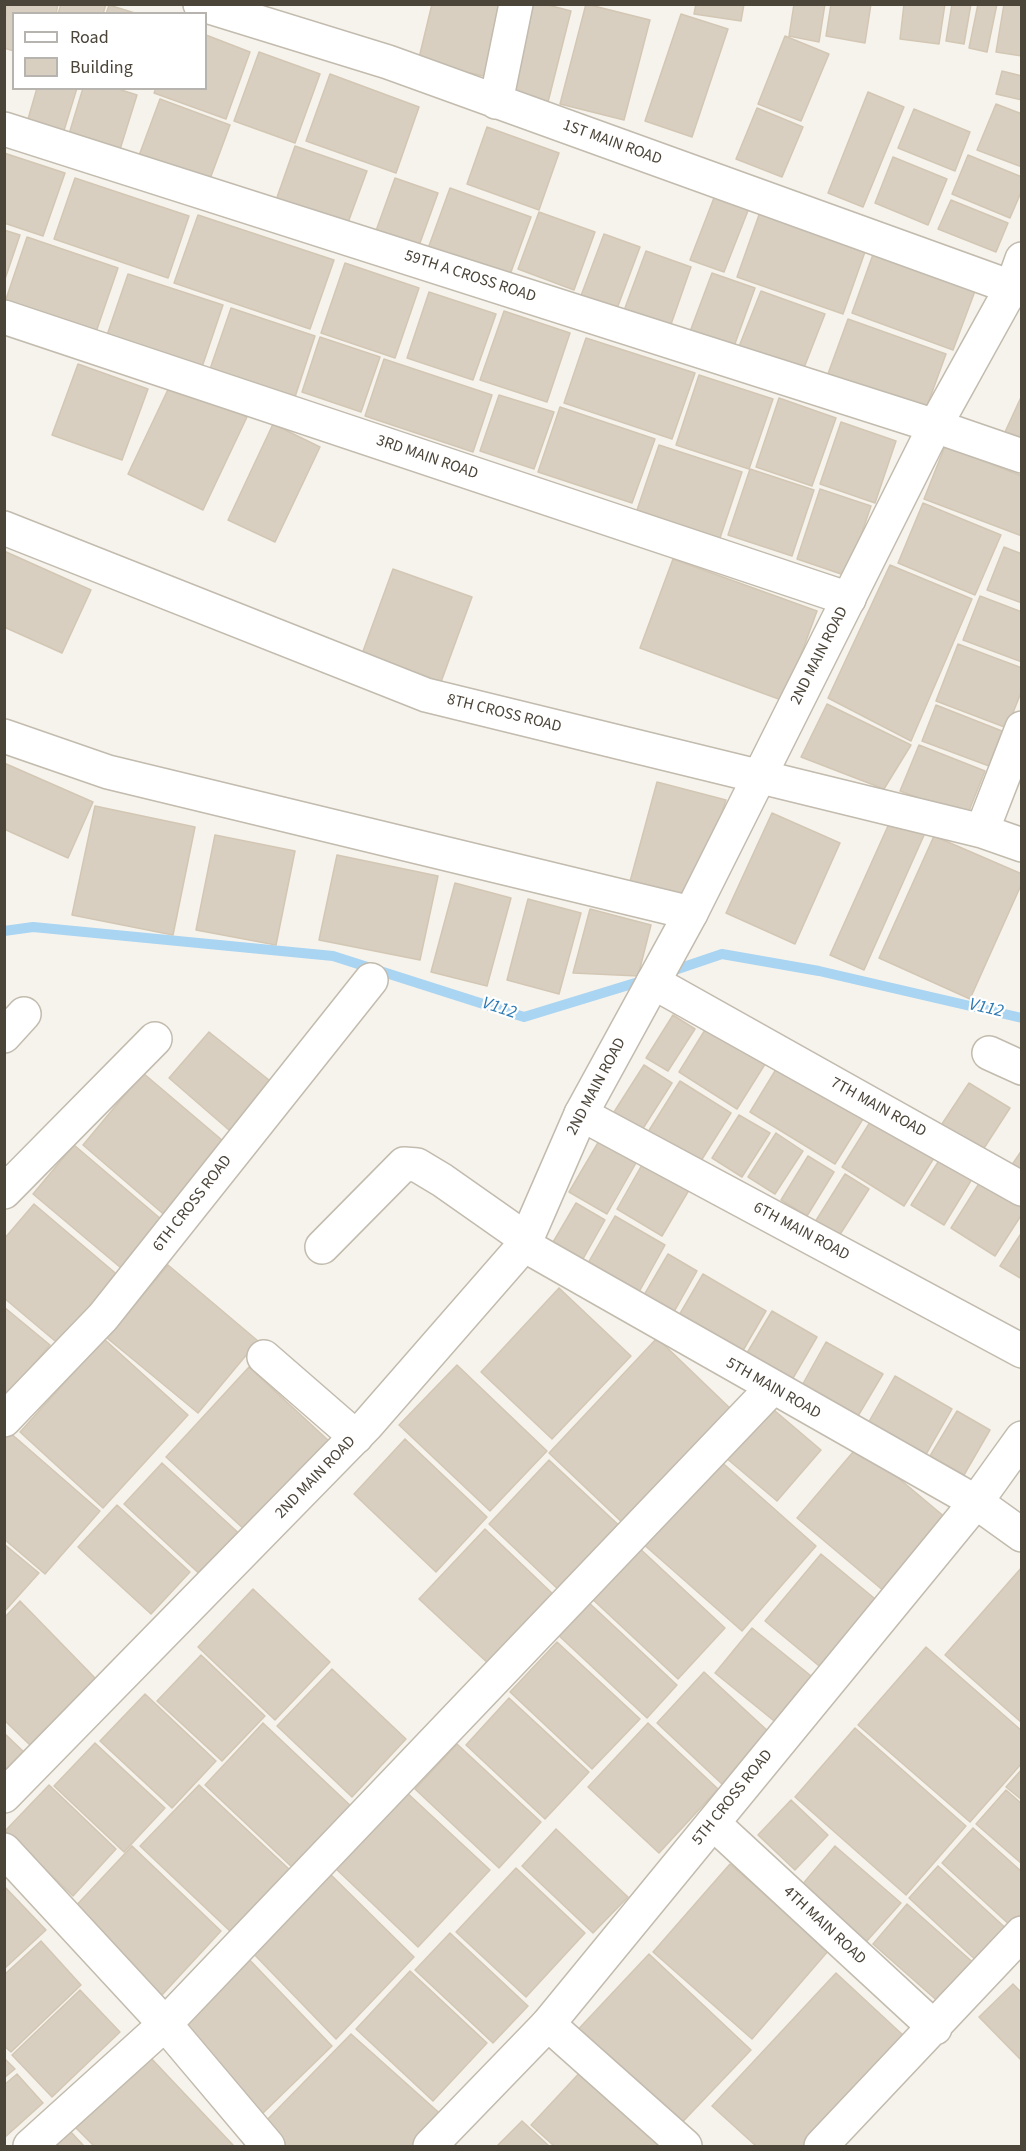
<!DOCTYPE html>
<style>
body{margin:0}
#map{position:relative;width:1026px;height:2151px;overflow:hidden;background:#f6f3ec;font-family:"Source Sans 3",sans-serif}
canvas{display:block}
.frame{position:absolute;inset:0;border:6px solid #4b4439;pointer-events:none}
.legend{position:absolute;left:12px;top:12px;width:195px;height:78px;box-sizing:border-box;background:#fff;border:2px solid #b7b4b0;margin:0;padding:8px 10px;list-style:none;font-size:18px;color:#4b4439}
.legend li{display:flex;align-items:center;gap:12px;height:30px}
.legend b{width:30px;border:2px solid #b7b4b0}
</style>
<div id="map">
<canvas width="1026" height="2151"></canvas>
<div class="frame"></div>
<ul class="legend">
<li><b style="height:8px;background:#fff"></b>Road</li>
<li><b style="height:16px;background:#d8cfc1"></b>Building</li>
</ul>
</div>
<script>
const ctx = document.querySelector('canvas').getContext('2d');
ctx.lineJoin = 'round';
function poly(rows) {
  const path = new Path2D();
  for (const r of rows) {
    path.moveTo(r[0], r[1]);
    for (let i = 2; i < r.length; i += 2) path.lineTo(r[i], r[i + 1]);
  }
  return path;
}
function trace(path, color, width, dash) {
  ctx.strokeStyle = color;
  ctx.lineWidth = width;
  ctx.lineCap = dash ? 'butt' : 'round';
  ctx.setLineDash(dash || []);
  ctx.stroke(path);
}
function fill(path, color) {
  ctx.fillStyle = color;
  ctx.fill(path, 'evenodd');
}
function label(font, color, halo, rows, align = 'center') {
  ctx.font = font + ' "Source Sans 3",sans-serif';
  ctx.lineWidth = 4.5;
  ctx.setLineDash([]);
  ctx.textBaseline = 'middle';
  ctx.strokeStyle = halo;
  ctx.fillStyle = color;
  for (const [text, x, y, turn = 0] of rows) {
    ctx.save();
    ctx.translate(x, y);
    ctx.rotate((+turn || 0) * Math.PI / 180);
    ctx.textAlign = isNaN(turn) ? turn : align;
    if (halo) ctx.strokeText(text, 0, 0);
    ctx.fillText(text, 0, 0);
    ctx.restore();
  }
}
const stream = poly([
 [4,931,33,927,333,956,524,1017,645,980],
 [666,973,722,954,819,971,1022,1018]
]);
const building = poly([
 [6,4,58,4,56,14,14,14,14,51,4,48,6,4],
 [61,4,106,4,103,14,58,14,61,4],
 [432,4,510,4,493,78,418,62,432,4],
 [524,4,544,4,571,11,548,102,502,90,524,4],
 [586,4,650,20,624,120,560,104,586,4],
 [696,4,744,4,741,21,694,14,696,4],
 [794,4,825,4,819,42,789,36,794,4],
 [831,4,871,4,865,43,826,36,831,4],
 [904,4,945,4,939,44,900,39,904,4],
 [952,4,971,4,964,44,946,41,952,4],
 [978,4,997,4,987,52,969,48,978,4],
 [1004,4,1022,4,1022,56,996,52,1004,4],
 [109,5,138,14,106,14,109,5],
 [681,14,728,29,692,137,645,121,681,14],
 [206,35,250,52,226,119,154,93,156,88,206,88,206,35],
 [785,36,829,54,801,121,758,104,785,36],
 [259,52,320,74,295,143,234,121,259,52],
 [1002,71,1022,76,1022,100,996,94,1002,71],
 [330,74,419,107,396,173,306,141,330,74],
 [37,88,77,88,62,137,26,126,37,88],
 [83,88,115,88,137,95,117,159,66,144,83,88],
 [868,92,904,107,863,207,828,193,868,92],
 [160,99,230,125,207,187,137,161,160,99],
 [996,104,1022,114,1022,167,977,150,996,104],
 [757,108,803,127,782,177,736,159,757,108],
 [914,109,970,132,955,171,898,148,914,109],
 [487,127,559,153,539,210,467,184,487,127],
 [295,146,367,171,346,228,275,203,295,146],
 [4,153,65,173,43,236,4,223,4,153],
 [968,155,1022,177,1022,190,1010,218,952,194,968,155],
 [893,157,947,179,928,225,875,203,893,157],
 [75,178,189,216,168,278,54,239,75,178],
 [395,178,438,193,416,254,373,239,395,178],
 [450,188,531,217,507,283,426,254,450,188],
 [717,190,751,203,724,272,690,260,717,190],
 [951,200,1008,223,996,252,938,229,951,200],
 [539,212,595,232,574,290,518,269,539,212],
 [760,212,866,249,843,314,737,277,760,212],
 [198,215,334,260,310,329,174,283,198,215],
 [4,230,20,235,4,282,4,230],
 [604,234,640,247,615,314,579,301,604,234],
 [27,237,118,268,96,332,5,302,27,237],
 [876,246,978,283,953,350,852,313,876,246],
 [646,251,691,267,668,333,622,316,646,251],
 [345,263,419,288,395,358,321,333,345,263],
 [712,273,755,288,732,352,688,337,712,273],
 [128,274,223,305,200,373,105,341,128,274],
 [761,291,825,314,800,378,736,354,761,291],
 [429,292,496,314,473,380,407,358,429,292],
 [231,308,315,336,294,400,209,372,231,308],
 [504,311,570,333,547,402,480,380,504,311],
 [848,319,946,354,923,417,825,382,848,319],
 [320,337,380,357,361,412,302,392,320,337],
 [586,338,695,373,672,439,564,403,586,338],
 [384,359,492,395,473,452,365,416,384,359],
 [78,364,148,389,122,460,52,435,78,364],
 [699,375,773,399,749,469,676,445,699,375],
 [172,381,247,417,203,510,128,474,172,381],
 [499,395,554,412,534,469,480,451,499,395],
 [1022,395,1022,439,1005,432,1022,395],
 [779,398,836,418,812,486,756,467,779,398],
 [560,407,655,439,632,503,538,472,560,407],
 [841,422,896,441,875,503,820,484,841,422],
 [273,424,320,447,275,542,228,520,273,424],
 [659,445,742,472,720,538,637,510,659,445],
 [945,446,1022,476,1022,536,924,499,945,446],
 [750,469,814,490,792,556,728,535,750,469],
 [820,489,871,506,847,576,797,559,820,489],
 [923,503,1001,535,975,595,898,563,923,503],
 [1004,547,1022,554,1022,603,987,590,1004,547],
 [4,551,91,590,62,653,4,627,4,551],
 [673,559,817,611,784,701,640,648,673,559],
 [890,565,972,599,911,741,828,698,890,565],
 [393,569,472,597,441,682,362,654,393,569],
 [980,596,1022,612,1022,662,963,640,980,596],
 [958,644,1022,668,1022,690,1007,728,936,701,958,644],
 [827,704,911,745,884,789,801,757,827,704],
 [936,705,1002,731,989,766,922,741,936,705],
 [919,745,985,771,967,816,900,791,919,745],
 [4,763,93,802,68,858,4,829,4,763],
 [657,782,726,800,691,903,628,889,657,782],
 [95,806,195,827,173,935,72,915,95,806],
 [772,813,840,843,795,944,726,913,772,813],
 [892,817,925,833,864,970,830,955,892,817],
 [215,835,295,851,276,945,196,930,215,835],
 [934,836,1022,874,1022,883,970,999,879,958,934,836],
 [337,855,438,876,420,960,319,940,337,855],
 [455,883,511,898,487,986,431,972,455,883],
 [528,899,581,913,559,994,507,980,528,899],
 [590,909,651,925,638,976,573,973,590,909],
 [673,1015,695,1029,668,1071,646,1058,673,1015],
 [708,1025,767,1061,737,1109,679,1072,708,1025],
 [209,1032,279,1088,237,1137,169,1078,209,1032],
 [644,1065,672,1083,642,1130,614,1112,644,1065],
 [778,1066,863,1119,835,1164,750,1112,778,1066],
 [143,1073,229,1146,168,1218,83,1145,143,1073],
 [680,1081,731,1113,699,1164,648,1132,680,1081],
 [969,1083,1010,1108,977,1159,936,1133,969,1083],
 [739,1115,770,1133,742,1177,712,1158,739,1115],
 [872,1119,934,1158,904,1206,842,1167,872,1119],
 [776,1133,803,1151,775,1194,748,1177,776,1133],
 [599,1141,636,1163,607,1214,569,1192,599,1141],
 [74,1145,168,1225,127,1273,33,1194,74,1145],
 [1022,1150,1022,1181,1007,1172,1022,1150],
 [808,1156,834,1172,807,1216,781,1200,808,1156],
 [940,1159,972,1179,944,1225,911,1205,940,1159],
 [643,1163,689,1190,662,1236,617,1209,643,1163],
 [845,1174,869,1189,839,1236,815,1222,845,1174],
 [980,1182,1022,1208,1022,1214,995,1256,951,1228,980,1182],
 [576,1203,605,1220,579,1266,549,1249,576,1203],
 [34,1204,120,1277,61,1346,4,1298,4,1239,34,1204],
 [615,1216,665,1245,639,1292,588,1263,615,1216],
 [1022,1232,1022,1279,1000,1266,1022,1232],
 [668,1254,697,1271,670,1319,640,1302,668,1254],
 [168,1265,258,1341,198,1413,107,1338,168,1265],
 [703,1274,766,1311,741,1354,678,1317,703,1274],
 [559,1288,631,1356,552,1439,481,1372,559,1288],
 [4,1307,50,1345,4,1399,4,1307],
 [772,1311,817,1337,789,1385,744,1358,772,1311],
 [657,1338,734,1412,626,1526,549,1453,657,1338],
 [104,1339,188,1415,103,1508,20,1432,104,1339],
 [826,1342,883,1374,855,1421,800,1389,826,1342],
 [457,1365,547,1451,490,1511,399,1425,457,1365],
 [249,1367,330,1442,247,1532,166,1457,249,1367],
 [895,1376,952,1409,924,1458,867,1425,895,1376],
 [768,1405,821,1450,777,1501,725,1457,768,1405],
 [957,1411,990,1430,964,1475,930,1456,957,1411],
 [8,1431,100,1511,45,1574,4,1539,4,1435,8,1431],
 [405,1439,487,1517,436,1572,354,1494,405,1439],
 [859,1445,946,1518,885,1592,797,1518,859,1445],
 [717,1458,816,1546,742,1631,642,1543,717,1458],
 [549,1460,624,1530,563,1594,489,1524,549,1460],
 [162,1463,243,1537,205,1579,124,1504,162,1463],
 [117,1505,190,1572,151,1614,78,1547,117,1505],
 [485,1529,556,1597,491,1666,419,1599,485,1529],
 [4,1544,39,1573,4,1612,4,1544],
 [636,1545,725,1628,678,1679,589,1596,636,1545],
 [821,1554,886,1608,830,1675,765,1621,821,1554],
 [1022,1567,1022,1723,945,1655,1022,1567],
 [253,1589,330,1662,275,1720,198,1647,253,1589],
 [586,1600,677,1685,647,1718,556,1633,586,1600],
 [20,1601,96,1679,31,1746,4,1720,4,1618,20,1601],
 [752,1628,821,1684,784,1729,715,1673,752,1628],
 [557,1642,640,1719,592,1769,510,1692,557,1642],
 [926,1647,1022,1731,1022,1763,970,1822,858,1725,926,1647],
 [201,1655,265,1716,222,1761,157,1701,201,1655],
 [332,1669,406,1739,352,1797,277,1726,332,1669],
 [704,1672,770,1733,723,1785,657,1723,704,1672],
 [145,1694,216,1761,172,1808,100,1741,145,1694],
 [509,1698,589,1772,545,1819,466,1745,509,1698],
 [263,1723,353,1808,294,1869,205,1785,263,1723],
 [648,1723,718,1789,659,1853,588,1787,648,1723],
 [855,1728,966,1826,906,1895,795,1797,855,1728],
 [4,1733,26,1754,4,1776,4,1733],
 [95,1743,165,1808,124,1852,54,1786,95,1743],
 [457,1744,541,1822,499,1868,415,1789,457,1744],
 [1022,1769,1022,1800,1006,1787,1022,1769],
 [49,1785,116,1849,73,1896,5,1831,49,1785],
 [199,1785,291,1871,232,1933,140,1846,199,1785],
 [404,1790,490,1870,418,1947,333,1866,404,1790],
 [1006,1790,1022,1804,1022,1864,976,1824,1006,1790],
 [791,1800,828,1835,795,1870,758,1835,791,1800],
 [973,1828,1022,1872,1022,1917,1012,1927,942,1863,973,1828],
 [556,1829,628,1897,593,1933,522,1866,556,1829],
 [132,1846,221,1931,162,1995,72,1910,132,1846],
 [835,1846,901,1903,866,1942,801,1886,835,1846],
 [730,1864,829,1950,752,2039,653,1952,730,1864],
 [938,1866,1010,1932,980,1964,909,1898,938,1866],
 [516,1868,585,1933,526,1997,456,1932,516,1868],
 [325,1869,414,1957,336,2039,248,1948,325,1869],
 [4,1886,46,1930,4,1969,4,1886],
 [907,1904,976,1965,942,2005,873,1944,907,1904],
 [450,1933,528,2006,493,2043,415,1970,450,1933],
 [41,1941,81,1985,11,2052,4,2046,4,1975,41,1941],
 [244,1954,332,2046,262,2114,174,2022,244,1954],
 [649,1954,751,2050,672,2133,571,2037,649,1954],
 [410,1971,487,2043,433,2101,356,2029,410,1971],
 [836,1973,905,2037,803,2146,756,2146,712,2106,836,1973],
 [1013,1984,1022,1993,1022,2061,979,2017,1013,1984],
 [80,1990,120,2032,52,2097,12,2055,80,1990],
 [351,2034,445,2118,418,2146,277,2146,259,2128,351,2034],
 [149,2056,233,2145,231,2146,94,2146,74,2126,149,2056],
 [4,2058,15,2069,4,2078,4,2058],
 [585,2067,668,2146,554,2146,531,2125,585,2067],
 [17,2074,43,2103,4,2138,4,2085,17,2074],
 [522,2121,549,2146,497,2146,522,2121],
 [70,2131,84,2146,53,2146,70,2131]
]);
const minor = poly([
 [200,4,388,62,1022,291],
 [496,102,516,4],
 [4,129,935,426,1022,456],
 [4,317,849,599],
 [4,528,426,695,982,831,1022,845],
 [4,736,108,772,691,913],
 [982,831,1022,728],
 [653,982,1022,1189],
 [4,1036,24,1014],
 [989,1053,1022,1068],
 [581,1114,1022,1351],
 [4,1192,155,1039],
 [524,1245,976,1502,1022,1535],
 [322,1247,404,1164,417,1165,442,1180,526,1239],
 [264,1357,356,1437],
 [4,1420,103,1317,371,980],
 [713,1823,935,2028],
 [4,1850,165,2024,268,2146],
 [548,2024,685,2146],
 [30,2146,165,2024,772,1388],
 [821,2146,1022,1933]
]);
const tertiary = poly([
 [4,1796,367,1425,524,1245,581,1114,691,913,935,426,1012,287,1022,259],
 [430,2146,548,2024,976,1502,1022,1438]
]);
const streetNames = [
 ["1ST MAIN ROAD",612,143,20],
 ["59TH A CROSS ROAD",470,277,18],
 ["3RD MAIN ROAD",427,458,19],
 ["2ND MAIN ROAD",820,656,-63],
 ["8TH CROSS ROAD",504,714,14],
 ["2ND MAIN ROAD",597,1087,-62],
 ["7TH MAIN ROAD",878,1108,29],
 ["6TH CROSS ROAD",193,1204,-52],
 ["6TH MAIN ROAD",801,1232,28],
 ["5TH MAIN ROAD",773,1389,30],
 ["2ND MAIN ROAD",316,1478,-46],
 ["5TH CROSS ROAD",733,1798,-51],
 ["4TH MAIN ROAD",824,1926,43]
];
const waterNames = [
 ["V112",499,1009,18],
 ["V112",986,1009,13]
];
trace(stream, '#a9d4f2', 10);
fill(building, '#d8cfc1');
trace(building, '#d3c7b4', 1.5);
trace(minor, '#c2bbae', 36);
trace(tertiary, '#c2bbae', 36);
trace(minor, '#fff', 33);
trace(tertiary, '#fff', 33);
label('16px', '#4b4439', '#fff', streetNames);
label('italic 18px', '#2e7ab2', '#fff', waterNames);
</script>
